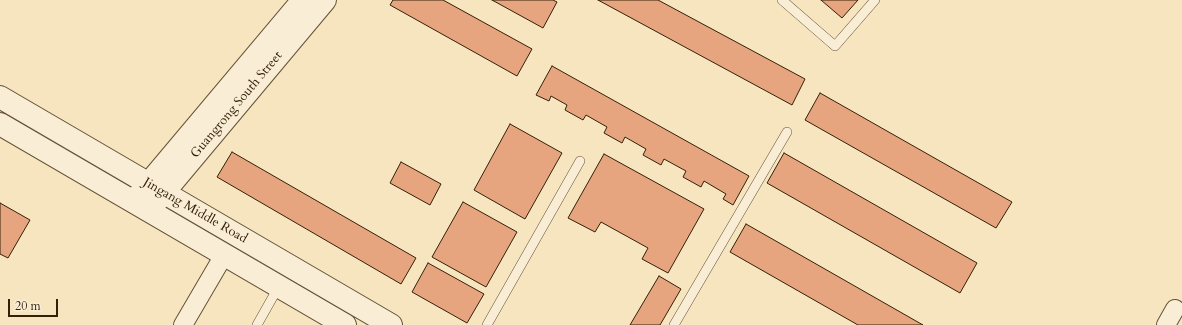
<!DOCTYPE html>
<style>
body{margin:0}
#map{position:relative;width:1182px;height:325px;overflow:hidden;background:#f6e5bf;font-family:Cardo,serif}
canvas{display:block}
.scale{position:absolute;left:8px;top:299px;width:50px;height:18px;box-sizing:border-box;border:2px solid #332009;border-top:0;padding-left:5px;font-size:12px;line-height:14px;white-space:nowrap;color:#332009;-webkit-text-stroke:3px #f9eed5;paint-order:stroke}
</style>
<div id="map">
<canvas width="1182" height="325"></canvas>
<div class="scale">20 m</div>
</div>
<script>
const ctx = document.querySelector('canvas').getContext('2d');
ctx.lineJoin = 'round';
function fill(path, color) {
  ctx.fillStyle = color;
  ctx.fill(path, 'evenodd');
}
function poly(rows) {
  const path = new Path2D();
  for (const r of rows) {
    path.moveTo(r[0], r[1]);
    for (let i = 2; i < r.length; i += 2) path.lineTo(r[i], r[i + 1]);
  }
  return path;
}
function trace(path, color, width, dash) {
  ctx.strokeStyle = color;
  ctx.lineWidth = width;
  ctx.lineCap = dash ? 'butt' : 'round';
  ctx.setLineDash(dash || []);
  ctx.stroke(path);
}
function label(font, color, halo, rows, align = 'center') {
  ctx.font = font + ' Cardo,serif';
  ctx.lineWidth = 4;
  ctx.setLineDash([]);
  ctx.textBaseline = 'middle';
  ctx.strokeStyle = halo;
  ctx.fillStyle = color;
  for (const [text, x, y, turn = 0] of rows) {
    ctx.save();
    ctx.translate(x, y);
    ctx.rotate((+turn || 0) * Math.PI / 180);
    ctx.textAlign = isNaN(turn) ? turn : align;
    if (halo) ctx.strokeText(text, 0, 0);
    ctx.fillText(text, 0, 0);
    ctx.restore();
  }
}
const building = poly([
 [393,0,443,0,532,49,517,76,390,5,393,0],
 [492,0,553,0,557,2,543,28,492,0],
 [598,0,658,0,805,79,792,105,598,0],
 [821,0,858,0,842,18,821,0],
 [552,66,749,176,733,205,723,199,726,194,704,181,701,187,683,177,686,171,664,159,661,165,643,155,646,149,625,137,622,143,604,133,607,127,586,115,583,120,565,110,567,105,551,96,549,101,536,95,552,66],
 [820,93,1012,202,996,228,805,120,820,93],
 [510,124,562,153,525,219,474,190,510,124],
 [232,152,416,258,401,284,217,177,232,152],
 [784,153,977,263,960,293,767,183,784,153],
 [604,154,704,209,668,273,642,259,648,248,601,222,595,232,568,218,604,154],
 [401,162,441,184,430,205,390,183,401,162],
 [463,202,517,232,486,287,432,257,463,202],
 [0,203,30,220,8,258,0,254,0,203],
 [746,224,923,325,858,325,730,252,746,224],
 [428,263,484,294,467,323,412,292,428,263],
 [659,276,681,289,660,325,630,325,659,276]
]);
const service = poly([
 [782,0,835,46,875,0],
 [257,325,279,286],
 [487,325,580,161],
 [674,325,787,132]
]);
const minor = poly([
 [183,325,224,255],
 [1166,325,1175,309]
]);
const tertiary = poly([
 [0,97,391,325],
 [0,124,345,325],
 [139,195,303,0],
 [155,203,325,0]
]);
const streetNames = [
 ["Guangrong South Street",237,105,-50],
 ["Jingang Middle Road",195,211,30]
];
fill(building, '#e7a57f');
trace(building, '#332009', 1);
trace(service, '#645136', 10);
trace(minor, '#645136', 20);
trace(tertiary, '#645136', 24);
trace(service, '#f9eed5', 9);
trace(minor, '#f9eed5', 18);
trace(tertiary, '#f9eed5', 22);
label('13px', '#332009', '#f9eed5', streetNames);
</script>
